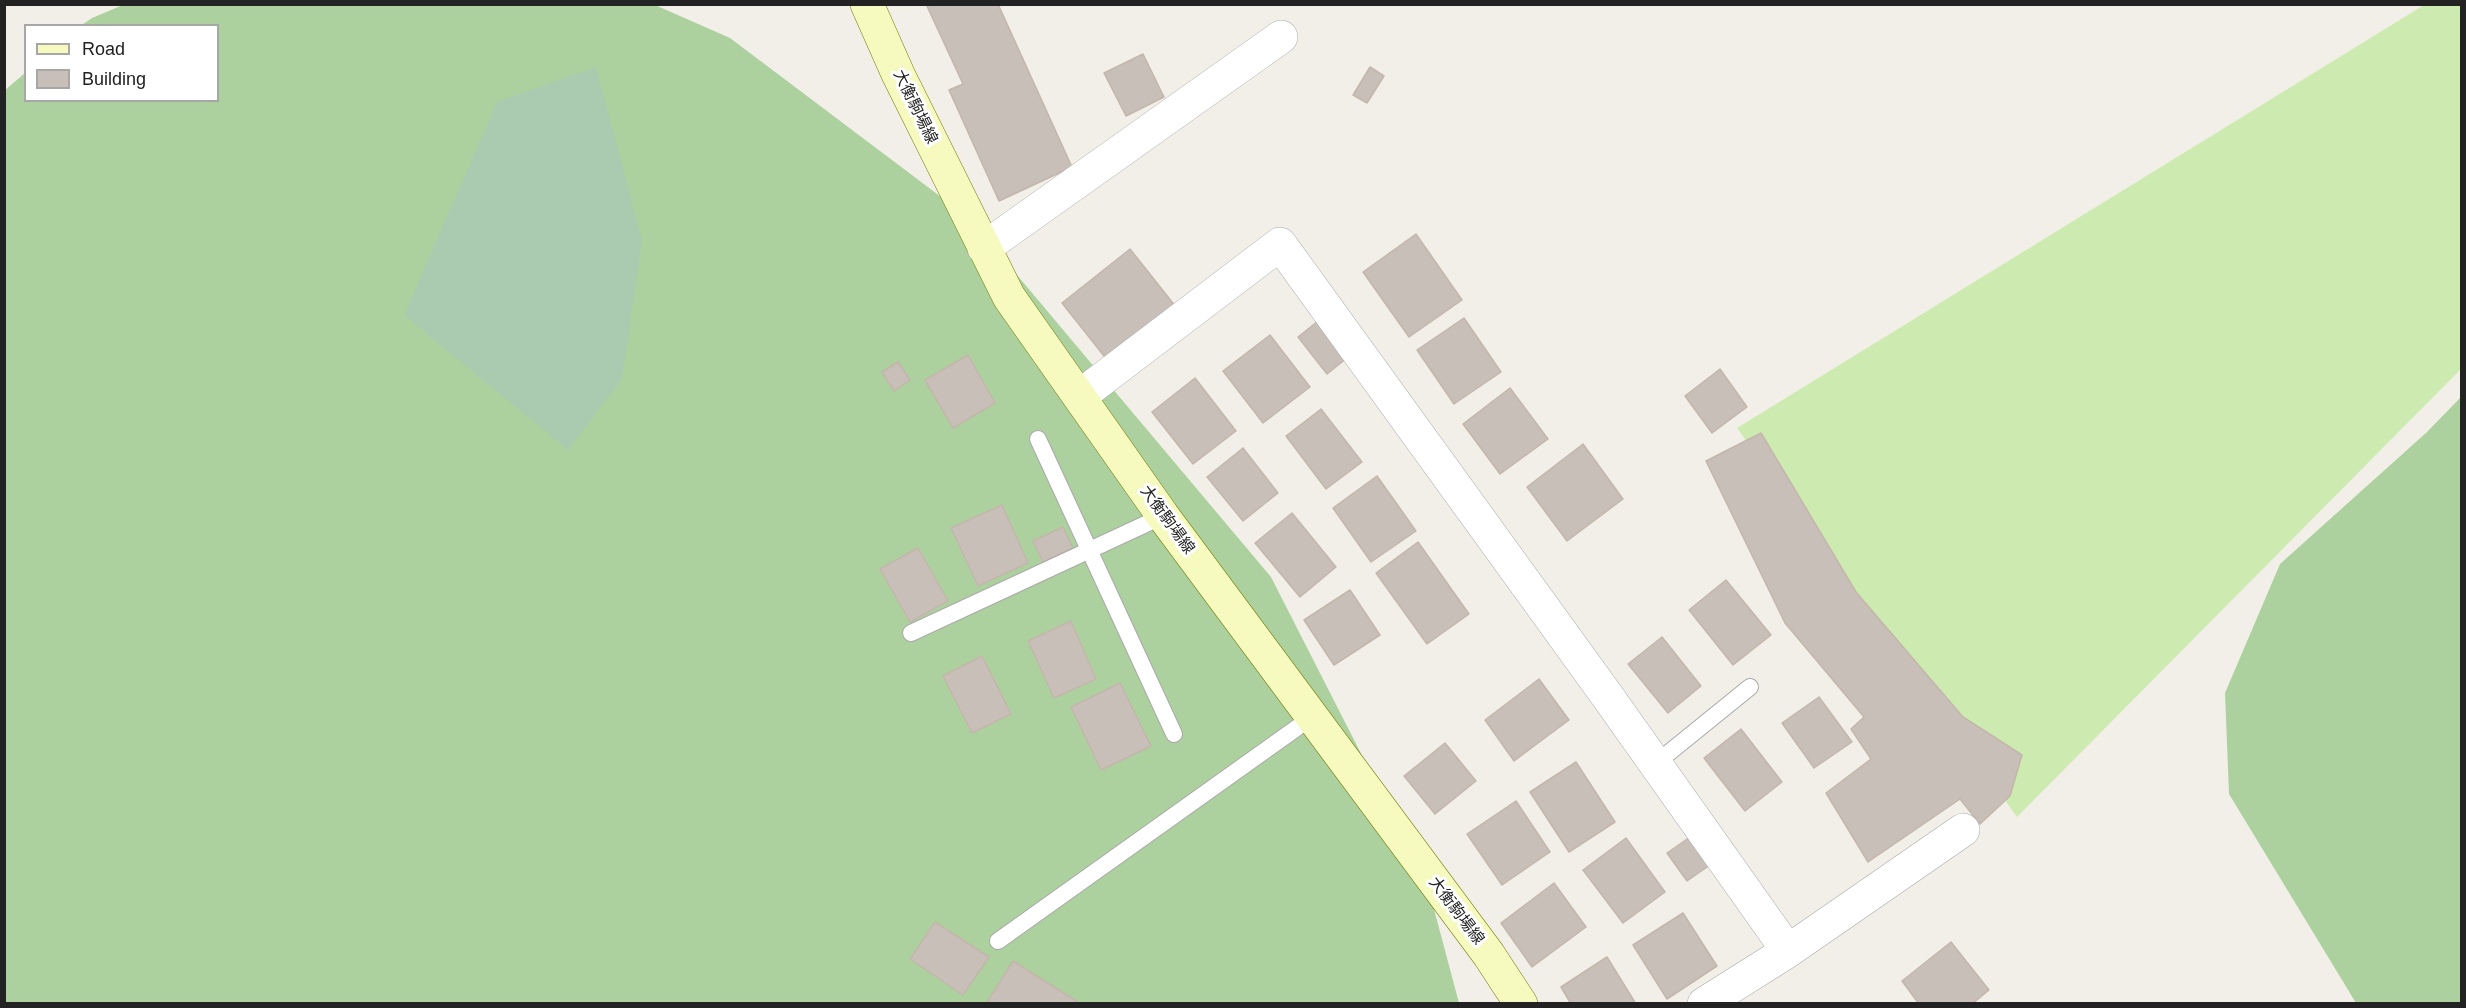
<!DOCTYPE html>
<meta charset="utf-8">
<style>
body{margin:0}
#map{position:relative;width:2466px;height:1008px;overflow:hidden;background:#f2efe9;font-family:Helvetica,sans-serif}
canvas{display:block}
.frame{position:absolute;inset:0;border:6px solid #222;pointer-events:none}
.legend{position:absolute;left:24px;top:24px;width:195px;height:78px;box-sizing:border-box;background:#fff;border:2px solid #a7a7a7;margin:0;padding:8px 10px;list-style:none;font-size:18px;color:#222}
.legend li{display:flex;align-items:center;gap:12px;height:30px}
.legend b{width:30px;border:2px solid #a7a7a7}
</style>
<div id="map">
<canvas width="2466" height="1008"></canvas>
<div class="frame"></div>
<ul class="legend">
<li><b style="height:8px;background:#f7fabf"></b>Road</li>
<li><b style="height:16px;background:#c7bfb8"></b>Building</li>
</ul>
</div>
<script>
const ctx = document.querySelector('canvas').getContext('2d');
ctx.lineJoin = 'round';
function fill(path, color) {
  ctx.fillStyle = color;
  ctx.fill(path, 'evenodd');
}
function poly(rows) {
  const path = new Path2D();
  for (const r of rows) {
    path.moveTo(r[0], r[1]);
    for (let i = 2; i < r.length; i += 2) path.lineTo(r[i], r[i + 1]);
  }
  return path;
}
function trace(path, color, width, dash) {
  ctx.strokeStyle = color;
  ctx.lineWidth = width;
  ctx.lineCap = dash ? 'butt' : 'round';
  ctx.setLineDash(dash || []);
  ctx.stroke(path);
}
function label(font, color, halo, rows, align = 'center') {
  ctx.font = font + ' Helvetica,"Noto Sans JP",sans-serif';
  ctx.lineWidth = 6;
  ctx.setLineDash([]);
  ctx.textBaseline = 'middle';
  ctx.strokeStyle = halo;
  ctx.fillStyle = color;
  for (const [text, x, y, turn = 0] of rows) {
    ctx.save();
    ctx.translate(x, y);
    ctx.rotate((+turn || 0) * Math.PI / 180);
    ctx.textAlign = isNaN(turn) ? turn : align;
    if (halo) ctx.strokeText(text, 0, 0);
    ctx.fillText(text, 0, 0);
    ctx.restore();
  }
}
const grass = poly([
 [2424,5,2461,5,2461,369,2017,817,1737,428]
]);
const forest = poly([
 [123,5,655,5,730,38,969,218,1271,577,1427,883,1459,1003,5,1003,4,91,25,73,26,100,218,100,218,26,82,25,92,18],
 [2461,397,2461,1003,2356,1003,2229,794,2225,693,2280,564,2427,432]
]);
const cemetery = poly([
 [596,67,642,240,622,379,568,450,404,315,497,102]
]);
const building = poly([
 [926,4,998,4,1072,167,999,201,949,90,963,84,926,4],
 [1143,54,1164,97,1126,116,1104,73,1143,54],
 [1370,67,1384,76,1367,103,1353,95,1370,67],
 [1416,234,1462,300,1409,337,1363,272,1416,234],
 [1130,249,1176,307,1108,361,1062,303,1130,249],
 [1464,318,1501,372,1454,404,1417,350,1464,318],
 [1318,321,1347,358,1327,374,1298,337,1318,321],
 [1270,335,1310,387,1263,423,1223,371,1270,335],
 [968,355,995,403,953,428,925,380,968,355],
 [898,362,910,380,894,391,882,372,898,362],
 [1720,369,1747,407,1712,433,1685,396,1720,369],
 [1195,378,1236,431,1193,464,1152,412,1195,378],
 [1510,388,1548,439,1500,474,1463,424,1510,388],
 [1321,409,1362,462,1326,489,1286,436,1321,409],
 [1761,433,1856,592,1963,717,2022,755,2010,796,1980,824,1960,799,1868,862,1826,793,1871,759,1851,729,1864,717,1785,623,1706,461,1761,433],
 [1583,444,1623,499,1567,541,1527,487,1583,444],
 [1243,448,1278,493,1243,521,1207,477,1243,448],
 [1377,476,1416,531,1371,562,1333,508,1377,476],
 [1002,505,1028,563,978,586,951,528,1002,505],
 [1292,513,1336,567,1300,597,1255,543,1292,513],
 [1063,527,1073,548,1043,562,1033,541,1063,527],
 [1418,542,1469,614,1427,644,1376,573,1418,542],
 [918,548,948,601,910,622,880,569,918,548],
 [1726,580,1771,635,1733,665,1689,610,1726,580],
 [1350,590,1380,635,1334,665,1304,620,1350,590],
 [1071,621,1096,679,1054,698,1028,641,1071,621],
 [1662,637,1701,686,1668,713,1628,664,1662,637],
 [982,656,1011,714,972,733,943,676,982,656],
 [1539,679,1569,720,1514,761,1485,720,1539,679],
 [1120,683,1151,746,1101,770,1071,707,1120,683],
 [1819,697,1852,742,1814,768,1782,723,1819,697],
 [1741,729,1782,782,1745,811,1704,758,1741,729],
 [1445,743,1476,781,1435,814,1404,776,1445,743],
 [1576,762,1615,822,1569,852,1530,792,1576,762],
 [1516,801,1550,852,1502,885,1467,834,1516,801],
 [1690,837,1710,865,1687,881,1667,853,1690,837],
 [1626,838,1665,892,1623,923,1583,870,1626,838],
 [1554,883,1586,927,1532,967,1501,923,1554,883],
 [1683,913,1717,966,1667,999,1633,945,1683,913],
 [935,922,989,957,963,995,910,959,935,922],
 [1951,942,1989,990,1972,1004,1919,1004,1902,981,1951,942],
 [1607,957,1636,1004,1571,1004,1561,987,1607,957],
 [1013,961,1081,1004,986,1004,1013,961]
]);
const service = poly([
 [1038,439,1174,734],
 [911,633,1163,516],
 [1655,764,1750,687],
 [998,941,1312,717]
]);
const minor = poly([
 [984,248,1281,37],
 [1080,396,1280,244,1608,697,1788,951],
 [1704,1004,1788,951,1963,830]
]);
const secondary = poly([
 [867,4,898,74,1009,297,1163,516,1489,955,1521,1004]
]);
const streetNames = [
 ["大衡駒場線",915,107,64],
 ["大衡駒場線",1167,520,54],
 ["大衡駒場線",1456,911,53]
];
fill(grass, '#cdebb0');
fill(forest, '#add19e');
fill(cemetery, '#aacbaf');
fill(building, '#c7bfb8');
trace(building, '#c4b6ab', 1.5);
trace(service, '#a9a9a9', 18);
trace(minor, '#a9a9a9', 34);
trace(secondary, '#707d05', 34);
trace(service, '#fff', 16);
trace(minor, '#fff', 33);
trace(secondary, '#f7fabf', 33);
label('16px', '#222', '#fff', streetNames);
</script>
